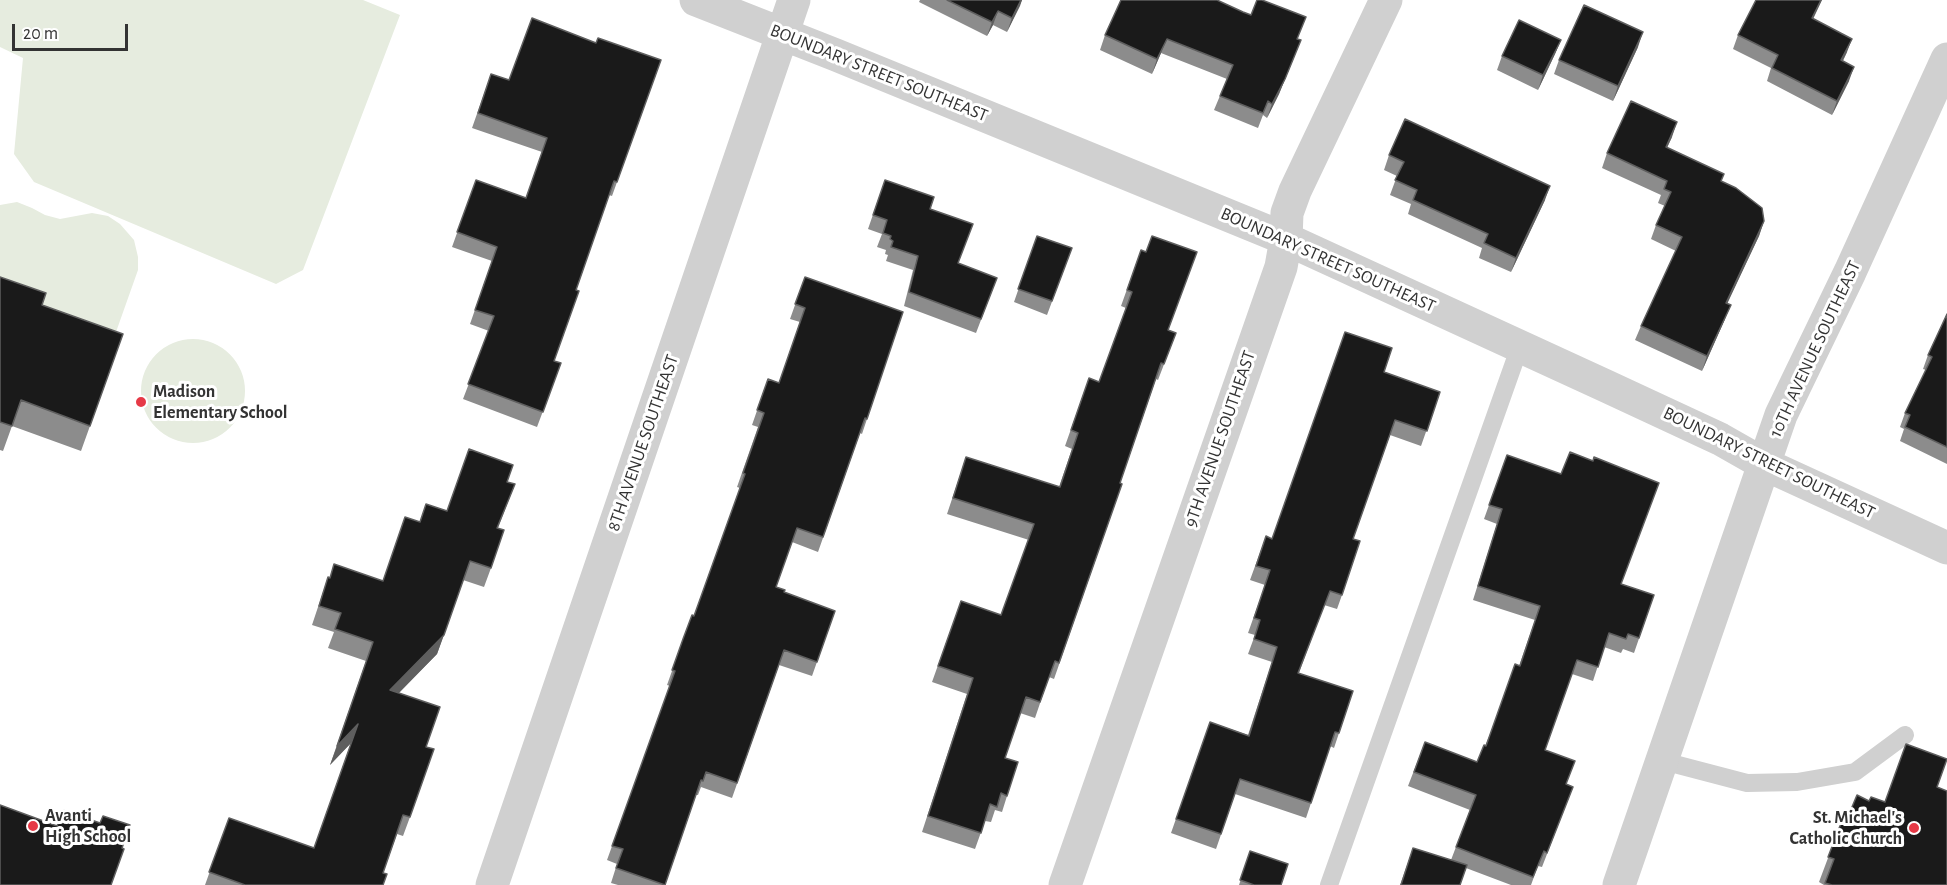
<!DOCTYPE html>
<style>
body{margin:0}
#map{position:relative;width:1947px;height:885px;overflow:hidden;background:#fff;font-family:"Alegreya Sans",sans-serif}
canvas{display:block}
.scale{position:absolute;left:12px;top:24px;width:116px;height:27px;box-sizing:border-box;border:3px solid #333;border-top:0;padding-left:8px;font-size:18px;line-height:21px;white-space:nowrap;color:#333;-webkit-text-stroke:4px #fff;paint-order:stroke}
</style>
<div id="map">
<canvas width="1947" height="885"></canvas>
<div class="scale">20 m</div>
</div>
<script>
const ctx = document.querySelector('canvas').getContext('2d');
ctx.lineJoin = 'round';
function fill(path, color) {
  ctx.fillStyle = color;
  ctx.fill(path, 'evenodd');
}
function poly(rows) {
  const path = new Path2D();
  for (const r of rows) {
    if (r.length === 3) {
      path.moveTo(r[0] + r[2], r[1]);
      path.arc(r[0], r[1], r[2], 0, 2 * Math.PI);
      continue;
    }
    path.moveTo(r[0], r[1]);
    for (let i = 2; i < r.length; i += 2) path.lineTo(r[i], r[i + 1]);
  }
  return path;
}
function trace(path, color, width, dash) {
  ctx.strokeStyle = color;
  ctx.lineWidth = width;
  ctx.lineCap = dash ? 'butt' : 'round';
  ctx.setLineDash(dash || []);
  ctx.stroke(path);
}
function label(font, color, halo, rows, align = 'center') {
  ctx.font = font + ' "Alegreya Sans",sans-serif';
  ctx.lineWidth = 6;
  ctx.setLineDash([]);
  ctx.textBaseline = 'middle';
  ctx.strokeStyle = halo;
  ctx.fillStyle = color;
  for (const [text, x, y, turn = 0] of rows) {
    ctx.save();
    ctx.translate(x, y);
    ctx.rotate((+turn || 0) * Math.PI / 180);
    ctx.textAlign = isNaN(turn) ? turn : align;
    if (halo) ctx.strokeText(text, 0, 0);
    ctx.fillText(text, 0, 0);
    ctx.restore();
  }
}
const green = poly([
 [0,0,363,0,400,15,303,270,276,284,34,182,14,154,23,58,0,47],
 [17,202,32,208,45,215,60,219,92,213,108,216,120,224,134,240,138,257,138,270,116,332,0,290,0,205],
 [193,391,52]
]);
const service = poly([
 [1663,761,1747,783,1797,782,1855,772,1905,735],
 [1329,885,1520,346]
]);
const minor = poly([
 [696,0,836,55,1286,239,1606,386,1720,439,1764,464,1947,548],
 [492,885,794,0],
 [1065,885,1281,267,1286,239,1287,213,1295,191,1386,0],
 [1619,885,1781,415,1850,272,1947,59]
]);
const wall = poly([
 [920,0,1022,0,1007,32,993,25,987,36,919,2],
 [1813,19,1847,52,1843,61,1849,81,1832,115,1767,81,1771,68,1733,49,1738,35],
 [1105,35,1297,39,1295,55,1279,94,1267,118,1263,115,1258,128,1214,110,1227,79,1161,53,1152,74,1100,50],
 [1561,40,1555,54,1538,90,1497,70,1502,56],
 [596,43,661,60,612,196,609,195,576,290,554,361,561,363,537,427,463,399,489,331,470,324,492,261,452,247,476,180,526,198,542,152,472,128,491,74,509,80],
 [1638,47,1613,101,1554,74,1559,60],
 [1672,137,1667,148,1722,181,1764,221,1759,236,1727,303,1725,319,1702,371,1635,340,1641,326,1676,251,1651,239,1656,225,1665,206,1658,203,1661,195,1602,168,1607,153],
 [1389,155,1545,200,1511,272,1479,258,1482,248,1408,214,1411,204,1390,195,1397,176,1384,170],
 [885,180,930,209,958,263,997,278,976,333,904,306,913,270,886,261,888,255,885,254,886,250,877,247,882,234,868,229],
 [1037,236,1072,248,1047,315,1014,302],
 [1141,250,1168,330,1176,333,1158,380,1156,379,1120,483,1122,484,1054,679,1049,677,1035,718,1020,713,1005,758,1007,796,1002,812,995,810,991,822,985,821,975,849,922,832,967,694,932,682,961,601,1001,615,1029,540,947,514,966,457,1059,487,1072,449,1065,446,1089,378,1099,382,1126,308,1121,306],
 [0,277,42,305,123,334,81,451,12,426,3,451,0,450],
 [805,277,867,419,862,434,860,433,818,552,792,542,776,587,784,593,835,611,812,676,779,665,732,798,701,787,698,795,696,795,665,885,618,885,611,883,617,864,607,860,670,686,667,685,678,654,694,616,740,488,737,487,758,427,752,425,768,379,779,383,800,322,790,319],
 [1947,314,1947,464,1900,441,1904,429,1900,427,1905,413,1926,370,1923,369,1928,355],
 [1384,372,1440,392,1421,446,1390,435,1353,539,1342,595,1337,609,1324,605,1299,673,1339,733,1334,748,1330,746,1306,818,1235,794,1216,849,1171,833,1210,722,1248,735,1272,662,1248,654,1255,635,1248,633,1265,585,1250,580,1266,536,1272,539],
 [1507,455,1621,584,1654,595,1634,653,1623,649,1621,653,1604,647,1593,681,1572,674,1545,750,1566,784,1573,787,1542,867,1538,866,1531,885,1511,885,1466,868,1460,885,1400,885,1413,848,1451,860,1470,810,1408,786,1425,742,1477,762,1485,746,1519,666,1535,620,1473,600,1497,524,1484,519],
 [507,482,515,484,498,528,491,568,484,587,463,580,437,654,399,693,426,747,410,817,403,836,397,834,383,873,383,885,205,885,229,818,314,848,351,743,330,765,366,661,328,648,334,632,312,625,328,577,383,581,420,522,447,511],
 [1937,787,1947,885,1824,885,1819,882,1843,818,1847,819,1869,801,1885,802],
 [1250,851,1281,885,1239,885]
]);
const shadedWall = poly([
 [1021,0,1022,0,1020,6,1007,32,1012,18],
 [1821,0,1822,0,1807,32,1812,18],
 [998,11,993,25,987,36,992,22],
 [1643,32,1638,47,1613,101,1618,86],
 [1167,39,1152,74,1157,59],
 [1852,39,1847,52,1836,74,1841,60],
 [1301,40,1279,94,1267,118,1272,104],
 [1561,40,1555,54,1538,90,1543,75],
 [1854,67,1849,81,1832,115,1837,101],
 [1677,122,1672,137,1660,162,1666,147],
 [1550,186,1545,200,1511,272,1516,258],
 [1764,221,1759,236,1721,317,1726,303],
 [1731,305,1725,319,1702,371,1707,356],
 [444,635,437,654,383,709,390,690],
 [358,724,351,743,330,765,337,746]
]);
const building = poly([
 [947,0,1021,0,1012,18,998,11,992,22,947,0],
 [1121,0,1217,0,1243,12,1251,15,1257,0,1262,0,1306,17,1297,39,1301,40,1285,79,1272,104,1268,101,1263,113,1220,96,1233,65,1167,39,1157,59,1105,35,1121,0],
 [1756,0,1821,0,1812,18,1852,39,1841,60,1854,67,1837,101,1772,68,1778,55,1738,35,1756,0],
 [1584,5,1643,32,1618,86,1559,60,1584,5],
 [532,18,596,43,598,38,661,60,617,182,614,181,576,290,579,291,554,361,561,363,543,412,468,384,494,316,475,310,497,247,457,232,476,180,526,198,547,138,478,113,491,74,509,80,532,18],
 [1519,20,1561,40,1543,75,1502,56,1519,20],
 [1631,101,1677,122,1666,147,1724,174,1721,181,1736,188,1762,208,1764,221,1726,303,1731,305,1707,356,1641,326,1682,237,1656,225,1671,192,1664,189,1667,181,1607,153,1631,101],
 [1405,119,1550,186,1516,258,1484,243,1488,234,1413,200,1417,190,1395,180,1404,162,1389,155,1405,119],
 [885,180,934,197,930,209,973,224,958,263,997,278,981,319,909,292,918,256,891,247,893,241,890,239,891,236,883,233,887,220,873,215,885,180],
 [1037,236,1072,248,1052,301,1018,289,1037,236],
 [1152,236,1197,252,1168,330,1176,333,1164,364,1161,363,1120,483,1122,484,1059,663,1055,661,1040,702,1026,697,1005,758,1018,762,1007,796,1001,793,997,807,990,804,981,833,928,816,973,678,938,666,961,601,1001,615,1034,524,953,498,966,457,1060,487,1078,433,1071,430,1089,378,1099,382,1132,292,1127,290,1141,250,1146,252,1152,236],
 [0,277,46,293,42,305,123,334,90,426,21,400,12,426,0,422,0,277],
 [805,277,903,312,867,419,865,418,823,537,797,528,776,587,785,590,784,592,835,611,817,662,784,650,737,783,706,772,703,781,701,780,665,885,616,868,623,849,612,846,675,671,672,670,683,639,692,615,694,616,745,474,743,473,764,413,757,410,768,379,779,383,805,308,795,304,805,277],
 [1947,314,1947,447,1905,427,1910,415,1905,413,1932,357,1928,355,1947,314],
 [1345,332,1392,348,1384,372,1440,392,1427,431,1395,420,1353,539,1360,541,1342,595,1330,591,1298,673,1353,691,1339,733,1335,732,1311,803,1240,779,1221,834,1176,819,1210,722,1249,736,1277,647,1254,639,1260,620,1254,618,1270,570,1256,566,1266,536,1272,539,1345,332],
 [469,449,513,465,507,482,515,484,497,528,504,530,491,568,470,561,444,635,390,690,440,707,426,747,434,749,410,817,403,815,383,873,387,874,383,885,245,885,209,872,229,818,314,848,358,724,337,746,373,642,335,629,341,613,319,606,328,577,330,578,334,564,383,581,405,517,420,522,426,504,447,511,469,449],
 [1570,452,1593,461,1594,457,1659,483,1621,584,1654,595,1639,638,1628,634,1626,639,1609,633,1598,667,1577,660,1545,750,1575,761,1566,784,1573,787,1547,853,1544,851,1533,877,1456,847,1476,795,1414,772,1425,742,1477,762,1484,745,1486,746,1515,664,1520,666,1540,606,1478,586,1502,509,1489,505,1507,455,1561,474,1570,452],
 [1906,744,1947,759,1937,787,1947,791,1947,885,1832,885,1825,883,1834,859,1828,857,1843,818,1847,819,1857,795,1869,801,1871,797,1885,802,1906,744],
 [0,805,57,826,63,810,100,823,103,816,130,825,122,848,124,849,111,885,0,885,0,805],
 [1413,848,1467,865,1460,885,1401,885,1413,848],
 [1250,851,1288,864,1281,885,1254,885,1240,880,1250,851]
]);
const markers = [
 [141,402,6,"#e63946"],
 [33,826,6,"#e63946"],
 [1914,828,6,"#e63946"]
];
const streetNames = [
 ["BOUNDARY STREET SOUTHEAST",879,73,22],
 ["BOUNDARY STREET SOUTHEAST",1328,260,24],
 ["10TH AVENUE SOUTHEAST",1815,349,-65],
 ["9TH AVENUE SOUTHEAST",1220,439,-71],
 ["8TH AVENUE SOUTHEAST",643,443,-71],
 ["BOUNDARY STREET SOUTHEAST",1769,463,26]
];
const poiNames = [
 ["Madison",153,392],
 ["Elementary School",153,413],
 ["Avanti",45,816],
 ["High School",45,837],
 ["St. Michael's",1902,818,"right"],
 ["Catholic Church",1902,839,"right"]
];
fill(green, '#e6ecdf');
trace(service, '#d0d0d0', 18);
trace(minor, '#d0d0d0', 33);
fill(wall, '#8c8c8c');
fill(shadedWall, '#5f5f5f');
fill(building, '#1a1a1a');
trace(building, '#5f5f5f', 1.5);
for (const [x, y, r, color] of markers) {
  const dot = new Path2D();
  dot.arc(x, y, r, 0, 2 * Math.PI);
  ctx.fillStyle = color;
  ctx.fill(dot);
  trace(dot, '#fff', 2);
}
label('18px', '#333', '#fff', streetNames);
label('bold 18px', '#333', '#fff', poiNames, 'left');
</script>
